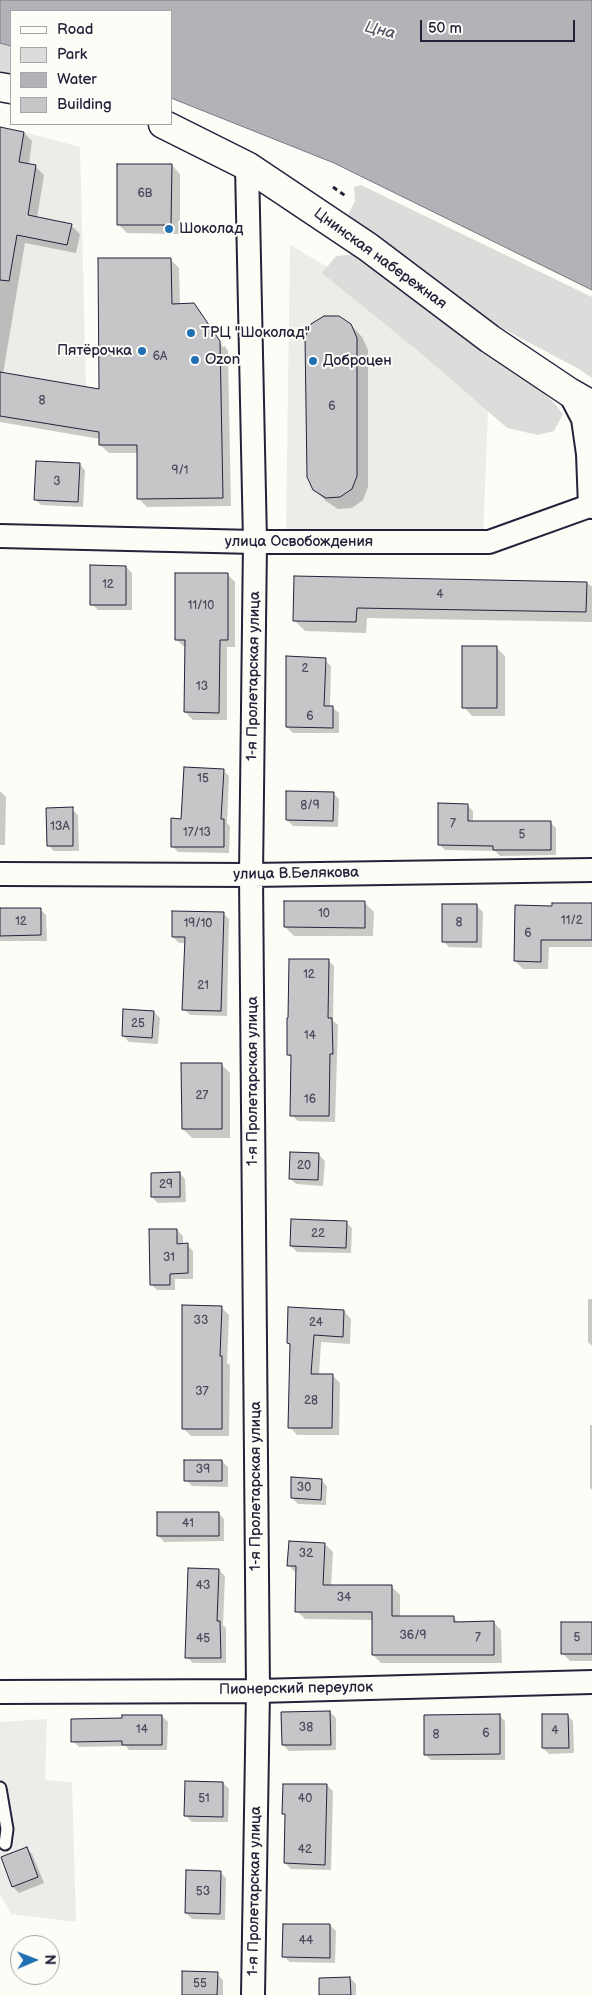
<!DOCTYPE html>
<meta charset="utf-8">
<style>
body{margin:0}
#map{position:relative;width:592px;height:1995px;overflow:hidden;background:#fdfcf7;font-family:"Balsamiq Sans",sans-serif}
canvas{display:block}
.legend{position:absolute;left:10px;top:10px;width:162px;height:115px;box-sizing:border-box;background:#fdfcf7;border:1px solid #a5a5ac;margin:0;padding:6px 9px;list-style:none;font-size:15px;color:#22223b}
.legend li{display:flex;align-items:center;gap:10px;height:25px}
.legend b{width:25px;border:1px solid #a5a5ac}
.north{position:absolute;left:10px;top:1935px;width:50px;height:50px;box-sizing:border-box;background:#fdfcf7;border:1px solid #a5a5ac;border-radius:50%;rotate:89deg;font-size:14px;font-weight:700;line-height:20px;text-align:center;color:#22223b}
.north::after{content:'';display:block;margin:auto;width:18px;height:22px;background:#1f6fb2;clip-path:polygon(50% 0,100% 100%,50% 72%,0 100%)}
.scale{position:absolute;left:420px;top:20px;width:155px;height:22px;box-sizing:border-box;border:2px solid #22223b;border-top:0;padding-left:6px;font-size:15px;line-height:18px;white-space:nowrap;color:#22223b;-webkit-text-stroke:4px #fdfcf7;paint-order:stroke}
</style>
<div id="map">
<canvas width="592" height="1995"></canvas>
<ul class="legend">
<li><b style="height:6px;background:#fdfcf7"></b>Road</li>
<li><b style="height:14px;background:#dddcdb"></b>Park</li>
<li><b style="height:14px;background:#b2b2b7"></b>Water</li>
<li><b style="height:14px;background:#c6c6c8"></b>Building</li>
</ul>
<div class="north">N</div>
<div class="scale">50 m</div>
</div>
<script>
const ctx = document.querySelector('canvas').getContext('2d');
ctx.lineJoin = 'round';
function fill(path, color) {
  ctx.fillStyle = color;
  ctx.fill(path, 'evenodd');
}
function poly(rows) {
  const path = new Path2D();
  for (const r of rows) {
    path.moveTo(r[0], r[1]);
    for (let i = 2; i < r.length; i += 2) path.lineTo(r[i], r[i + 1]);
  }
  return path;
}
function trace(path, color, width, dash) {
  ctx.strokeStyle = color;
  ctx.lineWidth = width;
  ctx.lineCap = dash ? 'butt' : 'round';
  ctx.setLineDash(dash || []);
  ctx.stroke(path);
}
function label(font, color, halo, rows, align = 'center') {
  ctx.font = font + ' "Balsamiq Sans",sans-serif';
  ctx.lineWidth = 4;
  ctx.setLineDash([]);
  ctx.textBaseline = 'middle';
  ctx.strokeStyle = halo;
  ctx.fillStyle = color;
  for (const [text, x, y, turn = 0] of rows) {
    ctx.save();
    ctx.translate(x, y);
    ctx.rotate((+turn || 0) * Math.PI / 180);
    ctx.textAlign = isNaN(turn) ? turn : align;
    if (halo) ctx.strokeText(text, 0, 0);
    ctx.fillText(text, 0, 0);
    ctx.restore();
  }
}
const built = poly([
 [0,127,24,132,80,147,86,387,79,429,0,416],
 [290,245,490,361,483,538,286,531],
 [47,1719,45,1780,72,1782,76,1922,11,1914,0,1894,0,1722]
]);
const green = poly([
 [0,43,11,46,11,74,0,71],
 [361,185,592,297,592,378,579,369,477,315,358,223,348,215,355,201,354,187],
 [358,254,516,367,554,403,563,414,554,431,538,435,507,428,423,355,322,273,336,256]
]);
const water = poly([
 [0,0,592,0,592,290,334,163,171,98,171,11,11,11,11,46,0,43,0,0]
]);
const shadow = poly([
 [0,129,24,133,32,141,29,165,35,166,44,175,37,218,71,225,80,234,76,253,25,243,3,374,100,390,170,259,179,268,180,305,193,304,200,311,198,311,223,347,225,346,228,351,231,506,147,507,138,498,138,453,109,453,100,445,100,439,0,422],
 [172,165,180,174,180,234,127,233,118,224],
 [351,325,362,337,368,350,368,487,363,500,352,508,338,509,326,501,314,490],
 [79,464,85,470,83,507,41,505,35,499],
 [126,567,132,573,132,610,98,610,92,604],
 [227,574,235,582,235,647,227,647,227,720,193,720,185,712,186,647,184,647,176,639],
 [295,577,586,583,592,586,592,622,367,618,366,633,305,631,295,621],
 [496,647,505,656,505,716,472,716,464,707],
 [325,660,331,666,330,707,333,708,339,713,339,733,293,733,287,727],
 [223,770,229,776,227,823,230,826,229,853,178,852,172,846,183,820],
 [0,791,6,797,5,845,0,845],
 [333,793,339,799,338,827,293,826,287,820],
 [467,805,473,811,473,823,550,822,556,828,556,855,500,856,495,851,445,850,439,844],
 [72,809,78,815,79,851,54,851,48,845],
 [365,903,374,912,373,936,294,936,285,927],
 [592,904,592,947,549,947,548,969,523,969,515,961,553,908],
 [477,906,483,912,482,948,449,947,443,941],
 [0,909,40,909,46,915,47,941,0,941],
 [223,913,229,919,227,1016,190,1015,184,1009,186,943,179,943,173,937],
 [328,960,334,966,333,1021,338,1025,335,1122,298,1121,292,1115,292,1058,288,1055],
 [154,1012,160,1018,158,1044,129,1042,123,1036],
 [221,1064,230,1073,230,1138,192,1138,183,1129],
 [319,1155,325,1161,323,1186,296,1184,290,1178],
 [180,1173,185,1179,186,1202,158,1203,152,1197],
 [346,1222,352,1228,351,1253,297,1252,291,1246],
 [177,1230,183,1236,183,1245,187,1245,193,1251,193,1279,175,1279,175,1290,157,1290,151,1284],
 [588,1299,592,1299,592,1346,588,1342],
 [221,1307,229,1315,227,1363,230,1365,229,1436,191,1436,183,1428],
 [344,1311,351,1319,350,1344,321,1342,319,1375,332,1375,340,1383,339,1435,297,1435,290,1427,291,1346,288,1343],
 [590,1425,592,1425,592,1490,590,1488],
 [222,1461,228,1467,228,1487,192,1486,186,1480],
 [321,1480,327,1486,326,1505,298,1504,292,1498],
 [218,1513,224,1519,224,1541,164,1542,159,1536],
 [325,1544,333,1552,331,1586,392,1587,400,1595,400,1617,453,1617,459,1623,493,1622,501,1630,502,1663,381,1663,373,1655,373,1620,305,1619,297,1611,297,1574,288,1565],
 [219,1570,225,1576,223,1625,226,1628,226,1663,193,1663,187,1657],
 [592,1623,592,1661,570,1661,563,1654],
 [330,1712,336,1718,336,1750,289,1751,283,1745],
 [499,1715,505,1721,505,1760,431,1760,425,1754],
 [567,1715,573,1721,574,1753,549,1754,543,1748],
 [162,1716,168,1722,167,1750,129,1750,126,1746,79,1747,73,1741],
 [223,1783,229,1789,228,1822,192,1822,186,1816],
 [327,1785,333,1791,331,1870,291,1869,285,1863,286,1816,284,1813],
 [27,1848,32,1854,44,1883,19,1893,13,1887,2,1857],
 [220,1872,226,1878,225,1920,192,1919,186,1913],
 [330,1925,336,1931,335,1963,290,1962,284,1957],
 [217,1974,223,1980,223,1995,183,1995],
 [350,1978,356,1984,356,1995,320,1995]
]);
const building = poly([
 [0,127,24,132,19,162,36,165,28,215,72,224,67,245,17,235,9,281,0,280,0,127],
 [117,164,172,164,171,225,117,225,117,164],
 [98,258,171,258,172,304,194,303,220,341,223,498,137,499,137,445,99,445,99,432,0,416,0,372,99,389,98,258],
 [324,316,339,316,351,324,357,338,357,476,352,489,340,497,326,498,313,490,307,477,305,337,311,324,324,316],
 [36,461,80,463,78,502,34,500,36,461],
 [90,565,126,566,126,605,90,605,90,565],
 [175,573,228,573,228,640,220,640,219,713,184,712,185,640,175,640,175,573],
 [294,576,587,582,586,612,357,608,356,622,293,621,294,576],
 [462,646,497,646,497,708,462,708,462,646],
 [286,656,326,658,324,706,333,706,333,728,286,727,286,656],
 [184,767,224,769,221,819,224,819,224,847,171,847,171,818,181,819,184,767],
 [286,791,334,792,333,821,286,820,286,791],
 [438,803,468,804,468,821,551,821,551,850,493,850,493,846,438,845,438,803],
 [73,807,73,846,47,846,46,808,73,807],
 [284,901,365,901,365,928,284,927,284,901],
 [552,903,592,903,592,940,541,940,541,962,514,961,515,905,552,906,552,903],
 [442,904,477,904,477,942,442,942,442,904],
 [0,908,41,908,41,935,0,936,0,908],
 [172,911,224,912,221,1011,182,1010,185,937,172,937,172,911],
 [289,959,329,959,328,1018,332,1018,333,1054,330,1054,329,1116,290,1116,291,1055,287,1055,287,1018,288,1018,289,959],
 [123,1009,154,1011,152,1038,122,1036,123,1009],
 [181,1063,222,1063,222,1129,182,1129,181,1063],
 [290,1152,319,1153,318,1180,289,1179,290,1152],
 [180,1172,180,1197,151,1197,151,1173,180,1172],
 [291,1219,347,1221,346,1248,290,1246,291,1219],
 [149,1229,177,1229,177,1244,188,1243,188,1273,170,1274,170,1285,150,1285,149,1229],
 [182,1305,222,1306,220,1356,222,1356,222,1429,182,1429,182,1305],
 [288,1307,344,1310,343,1337,314,1335,311,1374,333,1374,332,1428,288,1428,290,1344,287,1343,288,1307],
 [184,1460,222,1460,222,1481,184,1481,184,1460],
 [291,1477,322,1479,321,1500,291,1498,291,1477],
 [157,1512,219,1512,219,1536,157,1536,157,1512],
 [289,1541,325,1543,323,1585,392,1585,392,1616,454,1616,454,1622,494,1621,494,1655,372,1655,372,1612,295,1612,296,1566,287,1566,289,1541],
 [188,1568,219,1569,217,1621,220,1621,221,1658,185,1658,188,1568],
 [561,1622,592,1622,592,1654,561,1654,561,1622],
 [330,1711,331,1745,282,1745,281,1712,330,1711],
 [500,1714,500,1754,424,1755,424,1715,500,1714],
 [542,1714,568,1714,569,1748,542,1748,542,1714],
 [122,1715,162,1715,162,1745,122,1745,122,1741,71,1742,71,1719,122,1718,122,1715],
 [185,1781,223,1782,223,1817,184,1816,185,1781],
 [283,1784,327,1784,325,1865,284,1863,285,1814,282,1814,283,1784],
 [27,1847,38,1877,12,1887,1,1857,27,1847],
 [186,1870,221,1871,220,1914,185,1913,186,1870],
 [283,1924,330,1924,330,1958,282,1957,283,1924],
 [182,1971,218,1972,217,1995,182,1995,182,1971],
 [350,1977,351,1995,319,1995,319,1978,350,1977]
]);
const path = poly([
 [333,187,347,197]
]);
const lane = poly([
 [0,1788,7,1829,5,1844]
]);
const street = poly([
 [247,166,255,542,251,875,258,1691,253,1995],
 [569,392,583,419,588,454,590,506,592,507],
 [0,536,255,542,489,542,592,505],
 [0,874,251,875,592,870],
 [0,1692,258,1691,592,1682]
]);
const secondary = poly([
 [0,87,11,89],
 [163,124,247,166,368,247,490,339,569,392,592,405]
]);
const markers = [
 [169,229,5,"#1f6fb2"],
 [191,333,5,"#1f6fb2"],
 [142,351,5,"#1f6fb2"],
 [195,360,5,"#1f6fb2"],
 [313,361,5,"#1f6fb2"]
];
const numberNames = [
 ["6В",145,194],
 ["6А",160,357],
 ["8",42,401],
 ["6",332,407],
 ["9/1",180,471],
 ["3",57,482],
 ["12",108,585],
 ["4",440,595],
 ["11/10",201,606],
 ["2",305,669],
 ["13",202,687],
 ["6",310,717],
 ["15",203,779],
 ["8/9",310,806],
 ["7",453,824],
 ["13А",60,827],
 ["17/13",197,833],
 ["5",522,835],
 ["10",324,914],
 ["11/2",572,921],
 ["12",21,922],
 ["8",459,923],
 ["19/10",198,924],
 ["6",528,934],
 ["12",309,975],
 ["21",203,986],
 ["25",138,1024],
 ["14",310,1036],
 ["27",202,1096],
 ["16",310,1100],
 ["20",304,1166],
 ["29",166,1185],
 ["22",318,1234],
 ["31",169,1258],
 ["33",201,1321],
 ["24",316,1323],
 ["37",202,1392],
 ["28",311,1401],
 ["39",203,1470],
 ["30",304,1488],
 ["41",188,1524],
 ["32",306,1554],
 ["43",203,1586],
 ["34",344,1598],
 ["36/9",413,1636],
 ["7",478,1638],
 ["5",577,1638],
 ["45",203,1639],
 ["38",306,1728],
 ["14",142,1730],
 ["4",555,1731],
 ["6",486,1734],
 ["8",436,1735],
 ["51",204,1799],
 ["40",305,1799],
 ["42",305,1850],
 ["53",203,1892],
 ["44",306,1941],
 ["55",200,1984]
];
const poiNames = [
 ["Шоколад",179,229],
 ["ТРЦ \"Шоколад\"",201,333],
 ["Пятёрочка",132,351,"right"],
 ["Ozon",205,360],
 ["Доброцен",323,361]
];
const streetNames = [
 ["Цнинская набережная",380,259,36],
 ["улица Освобождения",299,542],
 ["1-я Пролетарская улица",254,676,-89],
 ["улица В.Белякова",296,874,-1],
 ["1-я Пролетарская улица",253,1081,-90],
 ["1-я Пролетарская улица",256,1486,-90],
 ["Пионерский переулок",296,1689,-1],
 ["1-я Пролетарская улица",255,1891,-89]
];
const waterNames = [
 ["Цна",380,31,14]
];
fill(built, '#ecece9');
fill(green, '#dddcdb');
fill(water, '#b2b2b7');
trace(water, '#787885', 1);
fill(shadow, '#0003');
fill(building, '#c6c6c8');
trace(building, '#22223b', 1);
trace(lane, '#22223b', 15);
trace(street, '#22223b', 26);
trace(secondary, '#22223b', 31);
trace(path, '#22223b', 3, [5, 4]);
trace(lane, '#fdfcf7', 11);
trace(street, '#fdfcf7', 22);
trace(secondary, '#fdfcf7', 28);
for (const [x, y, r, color] of markers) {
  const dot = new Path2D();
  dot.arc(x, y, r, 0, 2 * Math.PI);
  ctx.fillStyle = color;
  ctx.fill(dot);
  trace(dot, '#fdfcf7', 2);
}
label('12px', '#4b4b5e', null, numberNames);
label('15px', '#22223b', '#fdfcf7', poiNames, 'left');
label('15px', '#22223b', '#fdfcf7', streetNames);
label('italic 16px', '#545466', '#fdfcf7', waterNames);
</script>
